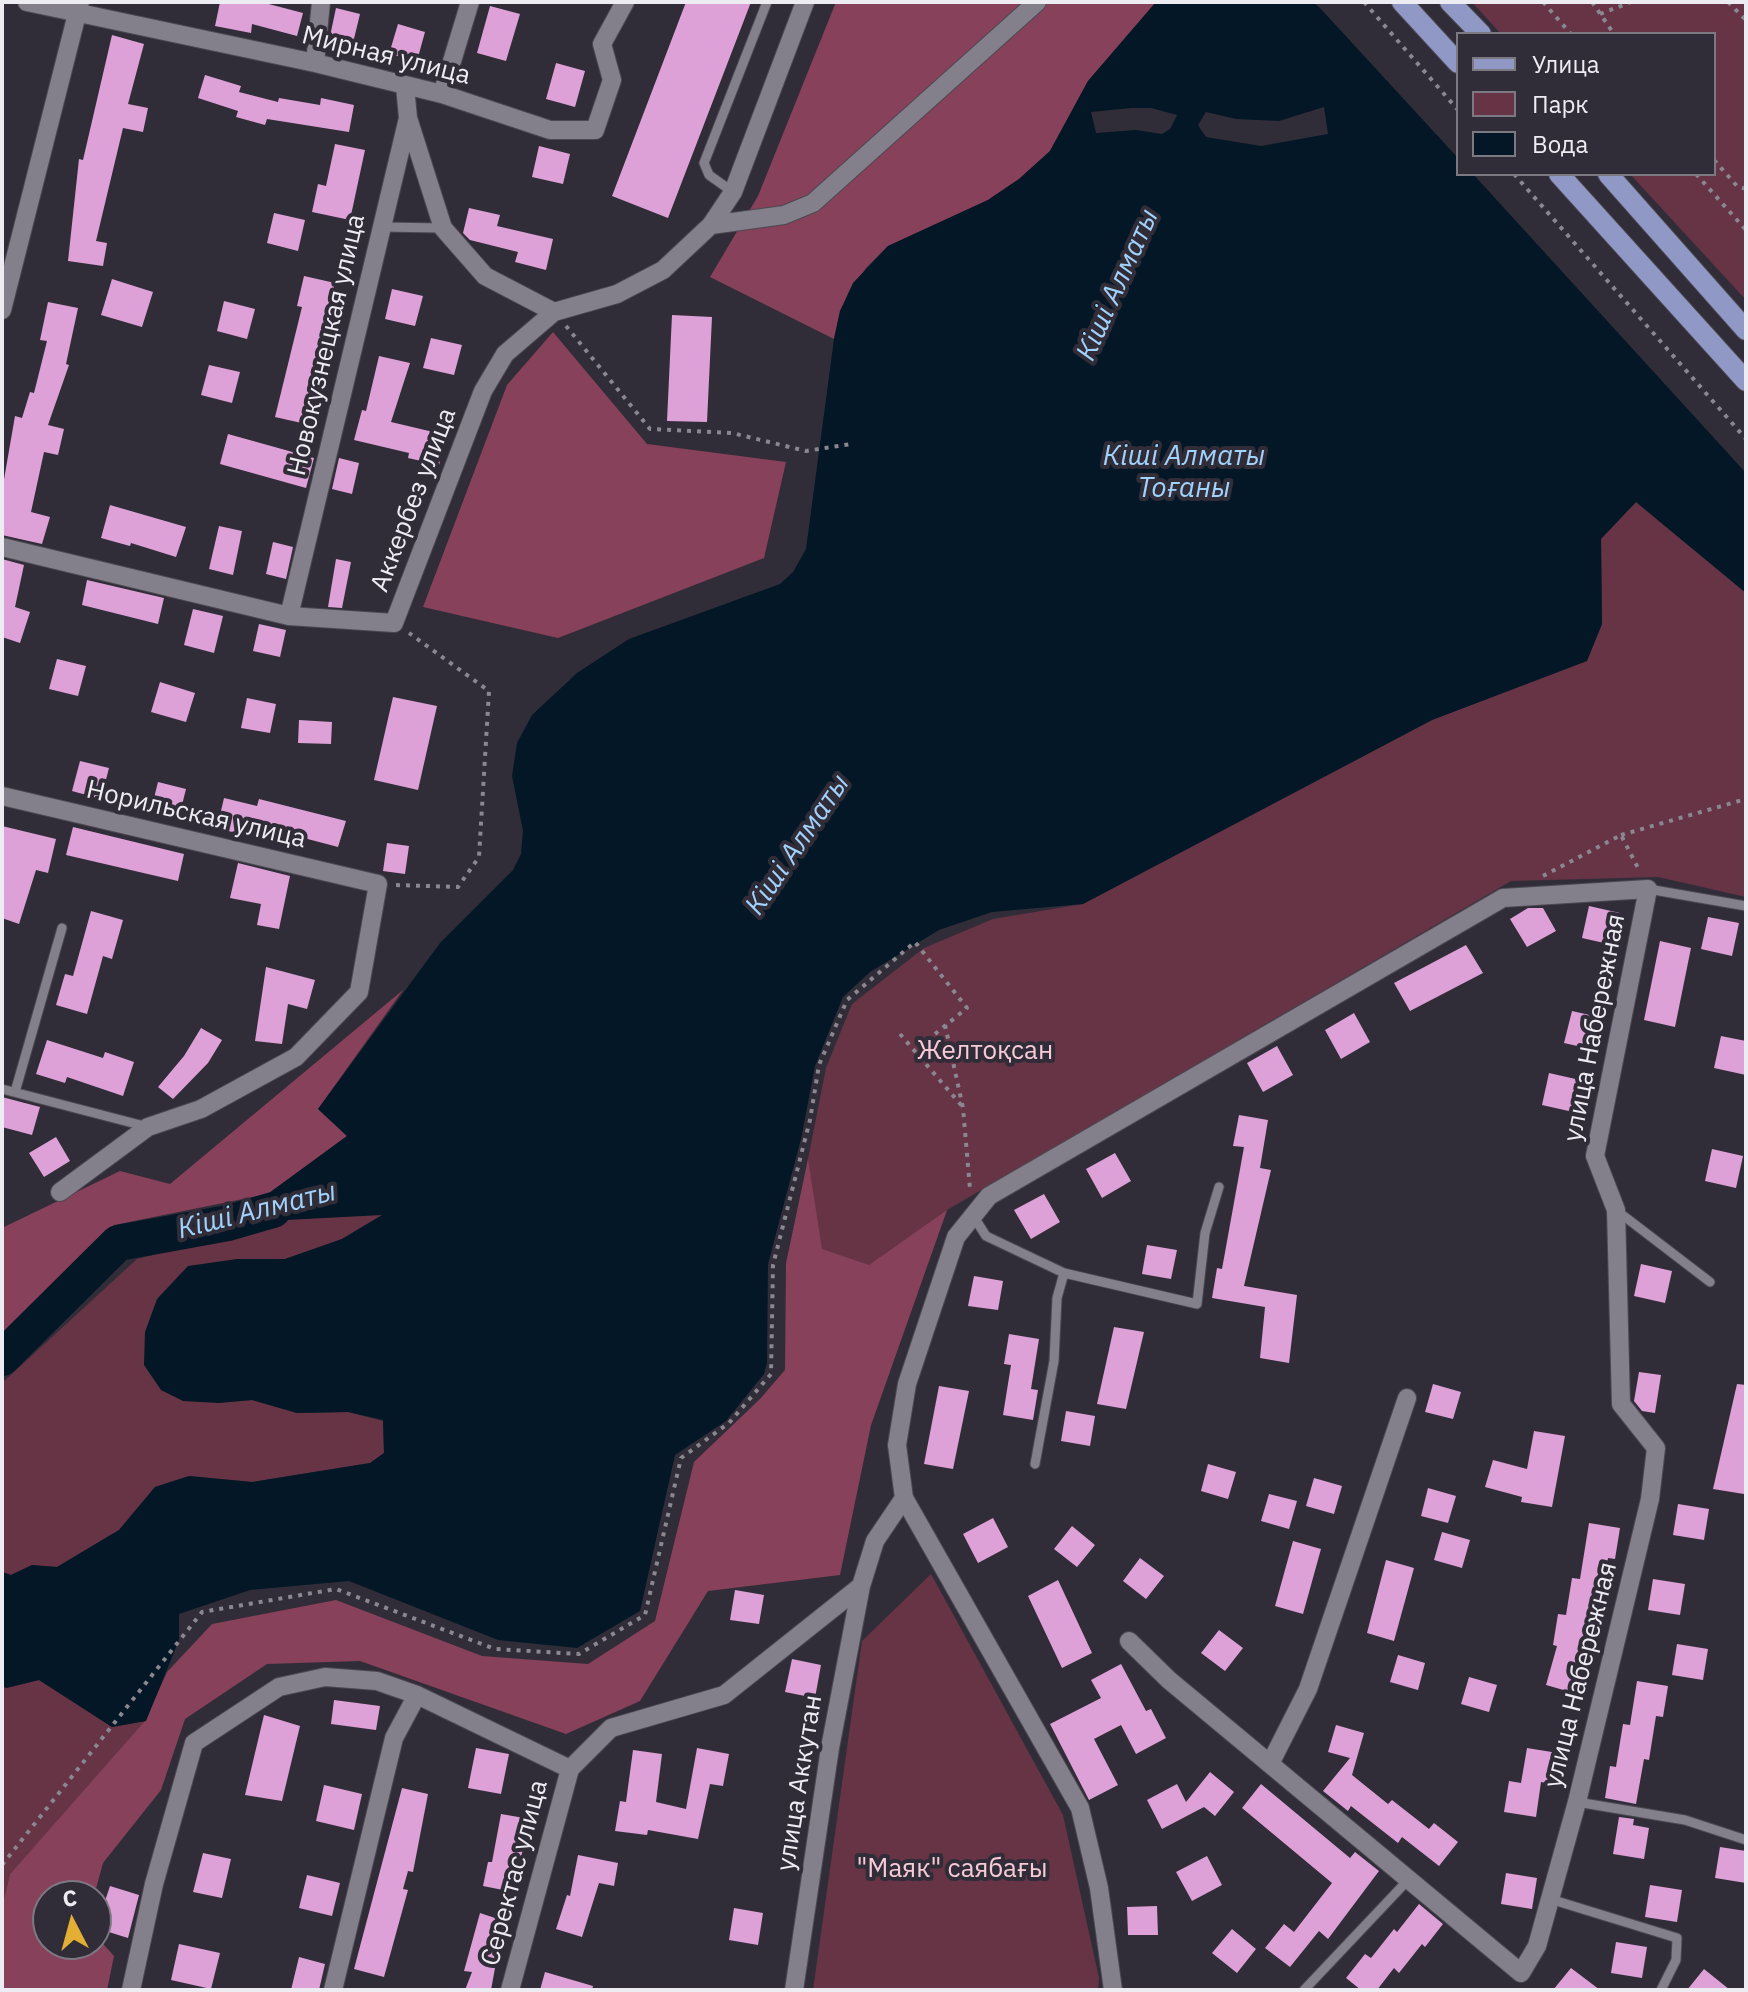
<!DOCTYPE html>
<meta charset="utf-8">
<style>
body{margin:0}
#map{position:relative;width:1748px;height:1992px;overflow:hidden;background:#312d38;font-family:"IBM Plex Sans",sans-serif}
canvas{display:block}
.frame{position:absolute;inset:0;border:4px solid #eeecf3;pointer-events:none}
.legend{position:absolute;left:1456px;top:32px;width:260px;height:144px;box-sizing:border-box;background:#312d38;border:2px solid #7d7983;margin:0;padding:10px 14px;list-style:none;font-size:24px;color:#eeecf3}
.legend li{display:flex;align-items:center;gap:16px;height:40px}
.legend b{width:40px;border:2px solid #7d7983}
.north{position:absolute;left:32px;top:1880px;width:80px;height:80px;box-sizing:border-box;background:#312d38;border:2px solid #7d7983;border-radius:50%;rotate:354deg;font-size:22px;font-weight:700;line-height:32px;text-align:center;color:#eeecf3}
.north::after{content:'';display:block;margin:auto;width:28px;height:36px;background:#e2af34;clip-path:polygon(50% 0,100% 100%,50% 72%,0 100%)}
</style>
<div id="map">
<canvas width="1748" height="1992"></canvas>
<div class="frame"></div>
<ul class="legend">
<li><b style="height:10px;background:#9098c6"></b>Улица</li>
<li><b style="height:22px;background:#663445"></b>Парк</li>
<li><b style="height:22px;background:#041726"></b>Вода</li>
</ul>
<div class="north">С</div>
</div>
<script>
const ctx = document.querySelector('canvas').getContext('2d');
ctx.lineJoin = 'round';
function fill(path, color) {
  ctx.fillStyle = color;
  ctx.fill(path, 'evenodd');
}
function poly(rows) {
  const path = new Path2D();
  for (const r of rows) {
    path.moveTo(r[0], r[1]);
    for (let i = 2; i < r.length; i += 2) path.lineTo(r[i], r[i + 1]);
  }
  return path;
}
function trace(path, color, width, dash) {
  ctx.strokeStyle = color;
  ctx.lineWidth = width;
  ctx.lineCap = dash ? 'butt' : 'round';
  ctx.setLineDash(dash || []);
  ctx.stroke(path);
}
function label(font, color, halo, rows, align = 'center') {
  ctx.font = font + ' "IBM Plex Sans",sans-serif';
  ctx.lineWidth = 8;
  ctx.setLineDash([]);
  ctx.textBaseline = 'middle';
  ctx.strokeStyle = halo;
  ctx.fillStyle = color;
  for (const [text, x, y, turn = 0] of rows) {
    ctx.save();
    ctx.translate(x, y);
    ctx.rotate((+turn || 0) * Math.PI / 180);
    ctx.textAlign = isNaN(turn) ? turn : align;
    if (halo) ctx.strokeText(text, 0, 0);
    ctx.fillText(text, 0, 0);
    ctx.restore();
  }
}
const green = poly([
 [1472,2,1746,2,1746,300,1630,174,1714,174,1714,34,1501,34],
 [1636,502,1746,593,1746,897,1658,877,1511,881,947,1210,871,1425,761,1398,785,1370,808,1159,826,1068,852,1004,924,948,993,919,1083,904,1432,720,1586,661,1602,624,1601,538],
 [384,1214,342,1239,285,1259,237,1259,218,1403,252,1400,297,1413,348,1412,383,1421,384,1453,370,1463,252,1482,189,1476,155,1487,119,1530,57,1567,32,1565,11,1575,2,1572,2,1383,137,1259,291,1219],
 [931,1574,1063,1815,1099,1978,1098,1990,813,1990,862,1641],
 [39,1680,112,1727,146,1721,10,1874,2,1907,2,1686,7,1688]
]);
const forest = poly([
 [836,2,1156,2,1088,81,1050,151,1019,179,988,200,888,246,866,268,840,311,834,339,710,277,758,196],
 [553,332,647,444,786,462,764,558,558,638,423,607,507,385],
 [403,990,318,1109,347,1136,268,1194,114,1225,2,1335,2,1228,120,1171,170,1184],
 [808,1159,822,1249,869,1265,947,1210,871,1425,840,1575,708,1591,640,1701,566,1734,360,1661,267,1664,185,1719,161,1790,103,1863,94,1896,48,1896,48,1944,96,1944,96,1936,114,1956,107,1990,2,1990,2,1907,10,1874,145,1721,167,1672,212,1624,336,1600,482,1656,588,1664,655,1621,694,1462,761,1398,785,1370,786,1263]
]);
const water = poly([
 [1156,2,1313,2,1320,8,1458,158,1458,174,1473,174,1746,473,1746,593,1636,502,1601,539,1602,624,1587,661,1432,720,1083,904,992,912,939,930,870,972,843,997,815,1066,801,1139,768,1264,767,1363,764,1374,726,1421,675,1455,640,1611,577,1648,498,1640,349,1581,250,1590,179,1614,179,1640,146,1721,112,1727,39,1680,6,1688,2,1686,2,1572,11,1575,32,1565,57,1567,119,1530,155,1487,189,1476,252,1482,370,1463,384,1453,383,1420,348,1412,297,1413,252,1400,218,1403,183,1401,161,1390,144,1365,145,1332,157,1299,188,1266,237,1259,285,1259,342,1239,382,1215,228,1223,347,1136,318,1109,440,943,513,870,521,854,523,831,512,776,517,743,532,715,577,673,629,639,780,584,793,572,806,549,834,339,840,311,853,283,888,246,988,200,1019,179,1050,151,1088,81],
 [1324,107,1328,134,1261,146,1206,137,1198,125,1206,112,1236,119,1279,121],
 [1131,108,1151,108,1177,115,1170,129,1162,134,1136,130,1096,133,1091,112]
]);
const river = poly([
 [2,1358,118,1243,228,1223,273,1210]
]);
const building = poly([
 [220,2,261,2,303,13,297,36,252,24,251,33,215,26],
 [686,2,751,2,668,218,612,196],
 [490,6,520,14,506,61,477,53],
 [336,8,360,14,352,47,329,41],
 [398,24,425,32,417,61,389,54],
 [112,35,144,44,128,104,148,108,143,132,123,128,96,241,107,243,103,266,68,261,79,159,83,160],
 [556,63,585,71,575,107,546,99],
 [205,75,241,86,239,92,278,102,279,98,320,105,321,98,354,105,349,132,267,119,265,125,236,117,238,111,198,98],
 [335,144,365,150,350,220,312,212,318,184,326,186],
 [539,146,570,154,563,184,532,177],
 [469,208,500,215,497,226,553,239,546,270,515,262,518,252,470,240,463,233],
 [274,213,305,220,298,251,267,243],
 [304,276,335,283,321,341,326,342,306,424,275,417,302,307,297,306],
 [112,279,153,292,142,327,101,315],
 [392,289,423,296,415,326,385,319],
 [224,301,255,309,247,339,217,331],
 [48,302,78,308,66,364,69,365,48,425,64,429,58,455,44,452,31,512,50,517,42,544,2,535,2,491,15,416,22,418,30,392,34,393,47,341,40,340],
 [672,315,712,317,707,422,667,421],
 [431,338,462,345,454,375,423,368],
 [379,356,410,363,391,422,446,435,439,465,408,458,409,453,354,440,362,410,366,411],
 [209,365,240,372,232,403,201,395],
 [228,434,314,458,306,488,220,464],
 [339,458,359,463,352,494,332,489],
 [110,505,186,527,176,557,131,543,130,546,101,538],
 [219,526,242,531,233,575,209,569],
 [273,542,293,547,286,579,266,574],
 [2,559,24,565,15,607,30,612,20,643,2,637],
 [336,559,351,562,342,608,328,607],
 [87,580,164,598,158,624,82,605],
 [193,609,223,616,214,653,184,645],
 [259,624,286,630,280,657,253,651],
 [57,659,86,666,78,696,49,689],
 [160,682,195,693,186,722,151,712],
 [393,697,437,706,418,790,374,780],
 [247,698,276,704,270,733,241,728],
 [299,720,332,722,331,744,298,743],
 [80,761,109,768,101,799,72,791],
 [158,782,186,789,179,817,151,810],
 [224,798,257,806,259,799,346,821,338,847,243,822,240,834,217,828],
 [2,826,56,839,48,873,36,870,19,924,2,918],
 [73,827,184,854,178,881,66,855],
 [387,843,409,846,405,874,383,871],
 [238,863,290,876,279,929,257,925,261,904,230,898],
 [1589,906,1620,913,1613,945,1582,938],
 [1528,908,1543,908,1556,931,1527,947,1510,919],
 [91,911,123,920,112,959,103,956,87,1014,56,1005,65,974,73,976],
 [1708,917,1739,923,1732,956,1701,949],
 [1660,941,1691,948,1675,1027,1644,1020],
 [1466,945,1483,973,1410,1011,1394,983],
 [266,967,315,980,307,1009,288,1004,282,1044,255,1041],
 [1572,1011,1603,1018,1595,1050,1564,1043],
 [1354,1013,1370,1042,1341,1059,1325,1030],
 [201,1028,222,1040,208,1063,173,1099,158,1087,184,1056],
 [1721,1036,1746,1041,1746,1075,1714,1068],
 [47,1040,103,1058,105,1052,134,1062,123,1096,67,1077,65,1083,36,1074],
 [1277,1046,1293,1075,1263,1092,1247,1063],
 [1549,1073,1580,1080,1573,1112,1542,1105],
 [2,1097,40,1107,32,1135,2,1127],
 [1239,1115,1268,1120,1260,1168,1271,1170,1244,1286,1297,1295,1289,1363,1260,1358,1265,1307,1212,1298,1217,1268,1222,1269,1244,1147,1233,1146],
 [56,1137,70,1161,44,1177,29,1153],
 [1712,1149,1743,1156,1736,1188,1705,1181],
 [1115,1153,1131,1181,1102,1198,1086,1169],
 [1044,1194,1060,1222,1031,1239,1014,1210],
 [1147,1245,1177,1250,1171,1279,1142,1274],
 [1641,1264,1672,1271,1665,1303,1634,1296],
 [974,1276,1003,1281,998,1310,968,1306],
 [1114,1327,1144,1332,1126,1409,1097,1404],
 [1009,1334,1039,1339,1031,1389,1038,1390,1033,1420,1003,1415,1011,1365,1004,1364],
 [1639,1372,1661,1375,1655,1413,1642,1411,1634,1401],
 [1433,1384,1461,1392,1453,1419,1425,1412],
 [1737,1384,1746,1385,1744,1494,1713,1489],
 [939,1386,969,1391,953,1469,924,1464],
 [1066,1411,1095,1416,1090,1446,1061,1441],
 [1534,1431,1565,1436,1552,1507,1521,1502,1522,1497,1485,1487,1493,1460,1527,1469],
 [1208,1464,1236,1472,1228,1499,1201,1491],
 [1314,1478,1342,1486,1334,1514,1306,1506],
 [1428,1488,1456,1496,1448,1523,1421,1516],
 [1269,1494,1297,1501,1289,1529,1261,1521],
 [1678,1504,1709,1509,1704,1540,1673,1535],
 [993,1518,1008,1547,978,1563,963,1534],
 [1589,1523,1620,1528,1615,1559,1608,1558,1599,1614,1591,1612,1574,1693,1546,1685,1557,1646,1553,1645,1558,1614,1566,1615,1572,1578,1580,1579],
 [1072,1526,1095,1545,1077,1567,1054,1549],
 [1442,1532,1470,1540,1462,1568,1434,1560],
 [1293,1541,1321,1549,1303,1614,1275,1606],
 [1140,1558,1164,1576,1146,1599,1123,1581],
 [1386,1560,1414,1568,1394,1641,1367,1633],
 [1653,1579,1685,1584,1680,1615,1648,1610],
 [1058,1580,1092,1653,1062,1668,1028,1596],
 [735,1590,764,1595,759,1624,730,1620],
 [1219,1630,1243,1648,1225,1671,1201,1653],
 [1677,1644,1708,1649,1703,1680,1672,1675],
 [1398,1655,1425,1663,1418,1690,1390,1682],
 [792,1659,821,1665,815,1698,785,1692],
 [1121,1664,1146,1711,1151,1709,1166,1738,1136,1754,1121,1725,1094,1739,1118,1785,1089,1800,1050,1724,1101,1698,1091,1680],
 [1469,1677,1497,1685,1489,1712,1461,1704],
 [1637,1681,1668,1686,1663,1717,1656,1716,1649,1760,1644,1759,1636,1804,1605,1798,1610,1766,1616,1767,1623,1724,1630,1725],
 [334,1700,380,1706,376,1730,331,1724],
 [264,1715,300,1726,282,1801,245,1795],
 [1336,1725,1364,1733,1352,1775,1388,1804,1392,1800,1429,1829,1434,1823,1458,1842,1439,1866,1402,1837,1398,1843,1351,1806,1348,1811,1323,1791,1350,1758,1328,1752],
 [476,1748,509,1754,501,1794,468,1788],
 [697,1748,729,1754,723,1786,710,1784,698,1839,648,1830,647,1835,615,1831,620,1801,626,1802,633,1750,662,1754,656,1802,686,1809],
 [1527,1748,1558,1753,1553,1784,1541,1782,1536,1817,1504,1812,1509,1781,1521,1783],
 [1210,1772,1234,1792,1215,1816,1204,1807,1162,1829,1147,1800,1177,1784,1186,1802],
 [1261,1784,1350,1858,1355,1852,1379,1871,1328,1939,1319,1931,1290,1967,1265,1948,1284,1924,1294,1932,1332,1883,1242,1808],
 [324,1785,362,1794,354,1830,316,1821],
 [402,1788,428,1794,413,1872,408,1871,403,1889,408,1890,384,1977,354,1969],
 [501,1814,530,1819,513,1892,483,1886,488,1862,492,1862],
 [1619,1817,1634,1819,1633,1825,1649,1828,1644,1859,1613,1854],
 [1720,1847,1746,1851,1746,1883,1715,1878],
 [203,1853,231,1859,222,1898,193,1892],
 [578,1855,618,1863,614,1886,599,1883,582,1937,556,1929,567,1895,570,1896],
 [1207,1856,1222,1885,1192,1901,1176,1872],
 [1506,1873,1537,1878,1532,1909,1501,1904],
 [307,1875,340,1883,332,1916,299,1908],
 [1650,1885,1682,1890,1677,1922,1645,1917],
 [110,1886,139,1895,128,1938,96,1928],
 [1419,1904,1443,1924,1425,1947,1422,1944,1399,1973,1394,1968,1377,1990,1361,1990,1346,1978,1365,1954,1371,1958,1394,1929,1397,1932],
 [1157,1906,1158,1935,1128,1935,1127,1907],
 [734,1908,763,1913,758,1945,729,1940],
 [480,1913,510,1923,502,1947,499,1946,491,1990,465,1990,472,1972,464,1971],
 [1232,1929,1256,1949,1237,1973,1212,1953],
 [1616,1942,1647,1947,1642,1978,1611,1973],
 [179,1944,220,1953,211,1989,171,1980],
 [299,1957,325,1964,319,1990,291,1990],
 [1571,1968,1600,1990,1553,1990],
 [1704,1969,1730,1990,1687,1990],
 [545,1972,593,1986,592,1990,540,1990]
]);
const path = poly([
 [1364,2,1458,110],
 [1543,2,1571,34],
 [1592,2,1614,34],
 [1728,2,1746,20],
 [1600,14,1631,2],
 [1714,160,1737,186,1746,189],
 [1514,174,1746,439],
 [1696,174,1746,230],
 [566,326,650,429,732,433,806,451,851,444],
 [1621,835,1746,799],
 [1543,876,1621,835,1639,870],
 [396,885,458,887,479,857,489,691,409,633],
 [945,1025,963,1108,970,1189],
 [900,1034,962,1106],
 [2,1865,202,1612,336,1589,495,1649,579,1654,645,1615,681,1458,729,1423,771,1374,773,1265,810,1120,819,1065,847,1000,915,942,967,1008,914,1051]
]);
const service = poly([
 [733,192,709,175,704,163,767,2],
 [382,227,442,228],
 [1648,889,1746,906],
 [2,1089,148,1127],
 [15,1092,62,928],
 [1616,1210,1710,1282],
 [972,1214,986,1236,1064,1273,1197,1304,1205,1233,1219,1187],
 [1035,1464,1054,1361,1057,1298,1064,1273],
 [1577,1802,1685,1820,1746,1840],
 [1550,1899,1677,1938,1676,1960,1661,1990],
 [1304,1990,1409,1879]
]);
const minor = poly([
 [27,2,315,63,442,94,550,130,595,130,612,80,602,44,625,2],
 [315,63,321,2],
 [442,94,470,2],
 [408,118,443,228,485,276,554,312,617,294,663,270,711,225,733,192,805,2],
 [711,225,784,215,813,203,1037,2],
 [2,310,80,2],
 [2,547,289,616,394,623,483,391,505,354,554,312],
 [289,616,408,118,405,86],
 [2,796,378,884,359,992,296,1057,201,1109,148,1127,60,1192],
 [1271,1762,1308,1689,1407,1398],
 [131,1990,154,1884,194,1743,279,1687,325,1677,377,1681,417,1695,570,1769],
 [333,1990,394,1738,417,1695],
 [510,1990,570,1769,611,1728,724,1695,861,1586,875,1541,904,1498],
 [794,1990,830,1748,861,1586],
 [1113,1990,1099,1888,1080,1808,904,1498,897,1445,907,1384,956,1237,989,1196,1503,898,1648,889,1595,1156,1616,1210,1621,1404,1656,1448,1650,1499,1577,1802,1537,1946,1521,1973,1169,1680,1129,1641]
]);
const primary = poly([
 [1402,2,1458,63],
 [1450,2,1481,34],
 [1559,174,1746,381],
 [1608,174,1746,330]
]);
const streetNames = [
 ["Мирная улица",386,56,14],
 ["Новокузнецкая улица",327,345,-77],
 ["Аккербез улица",414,500,-69],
 ["Норильская улица",196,815,13],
 ["улица Набережная",1595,1028,-79],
 ["улица Набережная",1581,1675,-76],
 ["улица Аккутан",800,1783,-81],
 ["Серектас улица",515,1873,-75]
];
const parkNames = [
 ["Желтоқсан",985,1051],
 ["\"Маяк\" саябағы",952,1869]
];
const waterNames = [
 ["Кіші Алматы",1118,285,-66],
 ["Кіші Алматы",1184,457],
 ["Тоғаны",1184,489],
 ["Кіші Алматы",798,845,-56],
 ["Кіші Алматы",257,1211,-14]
];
fill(green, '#663445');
fill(forest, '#87415a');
fill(water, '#041726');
trace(river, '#041726', 36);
fill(building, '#dda1d7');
trace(service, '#4c4952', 11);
trace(minor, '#4c4952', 20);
trace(primary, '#4c4952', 22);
trace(path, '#8a8790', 4, [4, 6]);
trace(service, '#837f8b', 9);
trace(minor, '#837f8b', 18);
trace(primary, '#9098c6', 20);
label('26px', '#eeecf3', '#312d38', streetNames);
label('26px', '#f6cad6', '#312d38', parkNames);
label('italic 28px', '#a1d2fc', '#312d38', waterNames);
</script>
